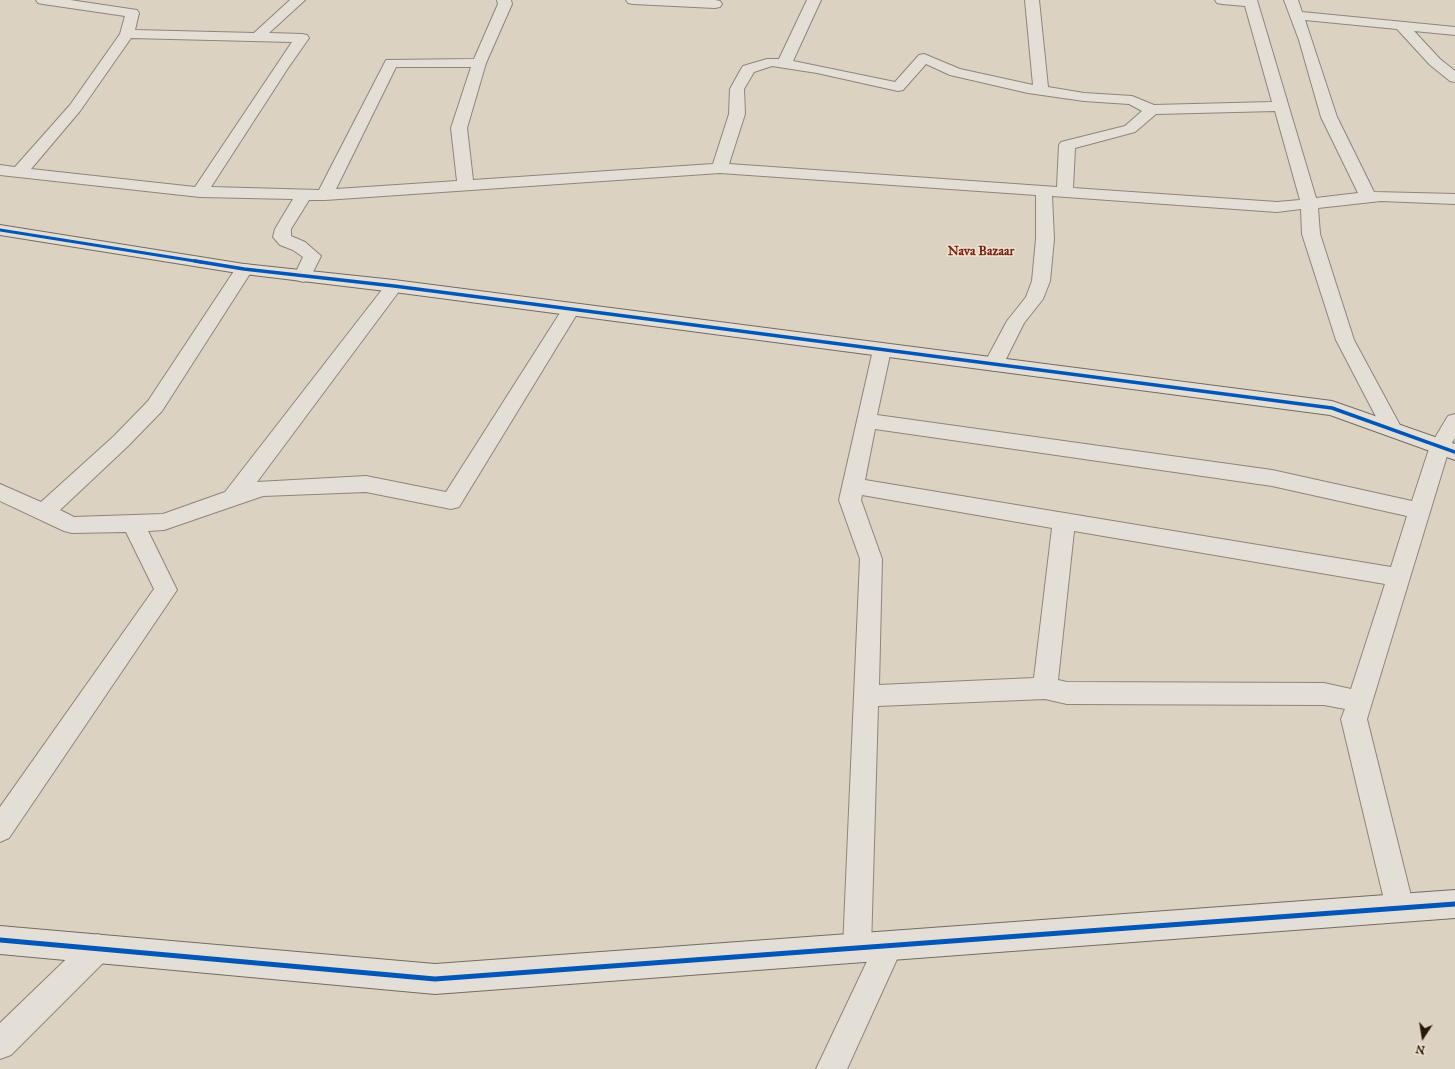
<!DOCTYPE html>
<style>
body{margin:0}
#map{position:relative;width:1455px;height:1069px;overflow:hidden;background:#dcd2c2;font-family:"IM FELL Great Primer",serif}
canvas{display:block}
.north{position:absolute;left:1403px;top:1017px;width:40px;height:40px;-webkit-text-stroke:3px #efe4d0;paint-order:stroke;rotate:192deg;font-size:11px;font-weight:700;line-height:16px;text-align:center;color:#291706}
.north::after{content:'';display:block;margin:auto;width:14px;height:18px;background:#291706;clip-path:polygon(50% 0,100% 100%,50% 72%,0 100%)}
</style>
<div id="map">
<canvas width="1455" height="1069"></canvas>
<div class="north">N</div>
</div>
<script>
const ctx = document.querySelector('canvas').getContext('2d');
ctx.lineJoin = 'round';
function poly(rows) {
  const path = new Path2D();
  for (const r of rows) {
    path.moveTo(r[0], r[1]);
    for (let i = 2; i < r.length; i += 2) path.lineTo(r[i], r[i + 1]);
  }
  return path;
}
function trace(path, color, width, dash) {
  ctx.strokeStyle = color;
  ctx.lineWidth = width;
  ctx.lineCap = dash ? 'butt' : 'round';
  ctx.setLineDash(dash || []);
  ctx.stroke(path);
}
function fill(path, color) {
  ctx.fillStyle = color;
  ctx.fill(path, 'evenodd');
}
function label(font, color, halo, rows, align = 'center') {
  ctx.font = font + ' "IM FELL Great Primer",serif';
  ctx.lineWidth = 3;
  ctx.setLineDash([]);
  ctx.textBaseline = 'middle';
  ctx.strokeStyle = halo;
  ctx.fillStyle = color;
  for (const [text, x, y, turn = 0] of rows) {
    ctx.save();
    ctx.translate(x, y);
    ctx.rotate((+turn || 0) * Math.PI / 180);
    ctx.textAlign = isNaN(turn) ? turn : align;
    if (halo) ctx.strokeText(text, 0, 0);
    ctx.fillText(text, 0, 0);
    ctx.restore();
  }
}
const street = poly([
 [36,0,70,0,137,10,139,13,135,30,254,33,290,0,305,0,269,33,302,34,307,35,309,38,288,68,211,187,319,190,386,60,474,59,498,4,497,0,511,0,512,4,486,63,467,128,473,180,713,164,729,114,730,89,741,69,743,66,767,59,779,59,807,0,821,0,793,61,895,82,919,55,924,54,960,69,1033,85,1025,0,1039,0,1048,87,1084,93,1132,96,1154,105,1272,102,1245,6,1222,4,1217,3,1215,0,1257,0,1316,198,1358,193,1321,117,1299,40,1284,0,1298,0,1302,12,1455,27,1455,35,1414,31,1440,59,1455,71,1455,82,1450,81,1430,65,1397,29,1305,20,1337,117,1374,192,1455,194,1455,204,1381,201,1318,208,1320,234,1354,340,1402,429,1399,434,1392,436,1385,434,1336,340,1302,234,1301,209,1277,212,1052,196,1054,239,1050,281,1043,299,1024,323,1001,369,994,371,987,369,984,364,1007,321,1026,297,1032,281,1036,239,1036,195,720,173,325,200,309,200,291,229,291,236,305,242,321,256,309,280,303,282,297,280,294,276,303,257,293,250,280,245,273,237,275,229,293,199,200,197,0,175,0,165,15,167,70,105,120,34,125,16,43,4,38,3,36,0],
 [131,38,292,42,195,187,31,169,80,111,131,38],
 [926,64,950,75,1028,93,1084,101,1129,104,1142,111,1125,126,1061,142,1059,145,1057,187,729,164,745,114,744,89,754,72,772,66,817,73,898,91,903,90,926,64],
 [396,67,471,67,451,128,457,181,336,189,396,67],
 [1275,111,1300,200,1277,202,1073,188,1075,148,1135,132,1156,114,1275,111],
 [626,0,715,0,720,1,722,4,720,7,715,8,633,4,628,3,626,0],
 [244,264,250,265,253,269,162,411,128,446,60,510,74,517,163,514,225,492,388,282,394,280,400,282,403,286,400,290,257,482,366,476,446,492,565,305,571,303,577,305,580,309,459,507,451,509,366,492,263,496,164,530,148,531,177,590,9,838,0,842,0,807,154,589,126,532,72,533,64,531,0,501,0,484,41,502,114,436,148,401,238,265,244,264],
 [882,344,889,346,891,350,877,415,1272,470,1412,501,1430,446,1448,416,1455,414,1455,438,1450,446,1367,719,1414,908,1410,918,1400,922,1390,918,1386,908,1341,719,1345,709,1324,705,1067,704,1045,699,878,706,871,948,867,958,857,962,847,958,843,948,860,559,839,500,873,350,875,346,882,344],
 [875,429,1272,486,1407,516,1391,567,865,480,875,429],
 [862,495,1052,528,1034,678,879,685,882,559,861,500,862,495],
 [1074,531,1385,584,1351,689,1324,683,1067,682,1058,680,1074,531],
 [889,932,899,936,903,946,847,1069,816,1069,879,936,889,932],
 [98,934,108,938,112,948,108,958,11,1055,0,1059,0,1023,88,938,98,934]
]);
const secondary = poly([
 [0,225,244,264,394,280,1332,401,1455,444,1455,460,1330,415,394,292,244,274,0,235,0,225],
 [1455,890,1455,918,435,994,0,954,0,926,435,964,1455,890]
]);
const cyclewayFar2 = poly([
 [0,230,201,262]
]);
const cyclewayFar1 = poly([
 [195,261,244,269,394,286,1332,408,1455,452]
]);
const cycleway = poly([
 [0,940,435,979,1455,904]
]);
const farDistrictnames = [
 ["Nava Bazaar",981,252]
];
trace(street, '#8d8579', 2);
trace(secondary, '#746b61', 2);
fill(street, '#e4dfd6');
fill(secondary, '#e4dfd6');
trace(cyclewayFar2, '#0057b8', 3);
trace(cyclewayFar1, '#0057b8', 3.5);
trace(cycleway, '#0057b8', 5);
label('bold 13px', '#7a1f14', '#efe4d0', farDistrictnames);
</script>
